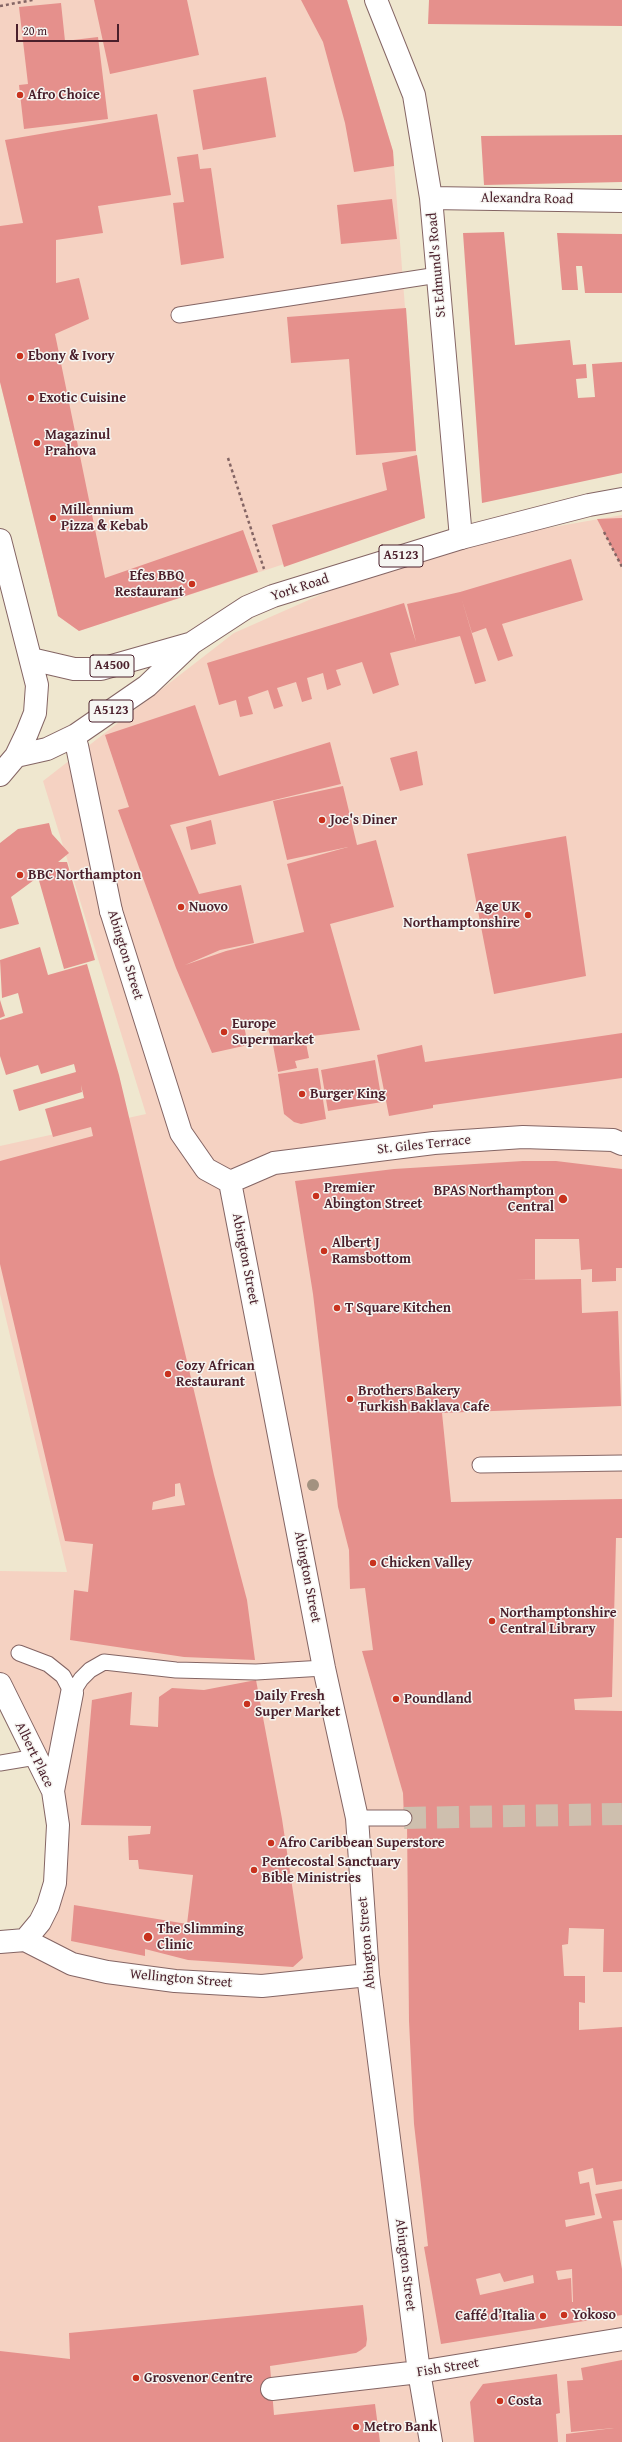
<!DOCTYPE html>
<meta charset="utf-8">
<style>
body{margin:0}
#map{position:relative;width:622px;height:2442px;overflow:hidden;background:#efe7cf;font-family:"Gentium Book Plus",serif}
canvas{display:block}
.scale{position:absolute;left:16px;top:24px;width:103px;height:18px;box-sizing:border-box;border:2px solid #4a1f2b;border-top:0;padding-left:5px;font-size:12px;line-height:14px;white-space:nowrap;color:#4a1f2b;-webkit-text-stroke:3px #f6f6f2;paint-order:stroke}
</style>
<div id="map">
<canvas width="622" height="2442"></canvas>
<div class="scale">20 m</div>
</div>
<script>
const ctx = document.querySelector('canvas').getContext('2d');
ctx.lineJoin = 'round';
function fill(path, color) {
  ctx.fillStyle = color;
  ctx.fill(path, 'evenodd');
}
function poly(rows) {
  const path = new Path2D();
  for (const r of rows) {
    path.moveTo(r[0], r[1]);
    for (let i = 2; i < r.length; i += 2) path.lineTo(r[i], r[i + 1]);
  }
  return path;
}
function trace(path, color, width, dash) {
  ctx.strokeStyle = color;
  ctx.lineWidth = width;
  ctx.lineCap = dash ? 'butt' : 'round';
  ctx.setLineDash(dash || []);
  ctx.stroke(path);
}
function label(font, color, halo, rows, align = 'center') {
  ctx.font = font + ' "Gentium Book Plus",serif';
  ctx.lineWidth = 3;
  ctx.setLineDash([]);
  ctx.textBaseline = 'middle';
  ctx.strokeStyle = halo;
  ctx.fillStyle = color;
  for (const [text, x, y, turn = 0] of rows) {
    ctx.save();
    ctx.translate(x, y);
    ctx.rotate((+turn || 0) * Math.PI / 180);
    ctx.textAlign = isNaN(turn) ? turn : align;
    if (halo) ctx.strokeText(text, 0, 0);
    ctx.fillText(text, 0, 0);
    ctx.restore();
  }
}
const built = poly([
 [0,0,347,0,393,151,416,451,425,518,79,631,58,616,0,382],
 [622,515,622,2442,0,2442,0,1937,25,1940,55,1883,53,1791,0,1684,0,1571,67,1572,0,1294,0,1146,146,1114,43,781,234,633,422,550]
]);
const building = poly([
 [94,0,187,0,199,55,110,74],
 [301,0,347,0,393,151,394,166,354,172,345,123,323,42],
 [429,0,622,0,622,26,428,24],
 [61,3,65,41,98,37,108,119,24,129,19,85,28,84,19,7],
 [266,77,276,137,203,150,193,90],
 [157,114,171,195,98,206,103,233,56,240,56,283,79,278,89,319,55,334,105,578,243,530,258,572,79,631,58,616,0,382,0,226,23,223,5,140],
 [622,135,622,182,484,185,481,136],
 [198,154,200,169,211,168,224,258,181,265,173,203,184,202,177,157],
 [392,199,397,239,341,244,337,205],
 [504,232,515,345,570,340,573,365,586,364,587,378,576,379,578,398,595,397,592,364,622,362,622,473,482,503,463,233],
 [557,233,622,234,622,293,585,293,582,266,576,266,578,290,562,290],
 [406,308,416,451,356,455,349,359,291,363,287,317],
 [417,455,425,518,284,567,272,525,387,490,382,463],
 [622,518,622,567,597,519],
 [571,559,583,600,502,624,513,656,498,661,486,628,472,633,461,597,486,681,475,684,460,636,390,653,399,685,373,694,362,662,336,670,341,685,327,690,323,673,307,678,312,699,302,702,296,682,277,688,283,706,274,709,268,690,248,697,253,714,240,717,236,700,219,705,207,663,404,603,416,642,407,604,460,592],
 [195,705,219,776,330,742,341,784,170,825,199,894,241,885,254,943,220,950,185,965,226,951,304,932,287,864,348,847,287,860,273,801,343,786,357,845,376,840,394,907,330,924,360,1030,272,1041,265,1019,243,1021,248,1045,212,1053,176,968,118,810,129,807,105,735],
 [417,751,423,785,400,791,390,758],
 [211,820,216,844,191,850,186,827],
 [49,823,52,834,69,853,58,862,67,862,95,960,64,969,38,877,11,897,19,924,0,929,0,843,18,829],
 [566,836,586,976,494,994,467,854],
 [40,947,48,975,87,964,119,1075,214,1475,247,1600,255,1660,184,1657,70,1640,74,1590,88,1592,93,1544,65,1541,0,1264,0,1161,93,1136,91,1127,53,1137,45,1109,84,1098,81,1085,82,1092,19,1111,13,1090,76,1072,74,1064,41,1074,38,1065,6,1075,0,1056,0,1020,23,1013,18,993,2,998,0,960],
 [180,1483,185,1505,152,1510,153,1502,175,1496,175,1484],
 [0,1000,5,1016,0,1018],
 [622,1033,622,1078,433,1105,433,1108,389,1116,377,1055,422,1045,425,1062],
 [305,1038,309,1058,295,1061,297,1068,278,1072,273,1045],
 [375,1060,382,1102,328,1111,321,1070],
 [318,1068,326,1119,301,1124,294,1122,284,1114,278,1074],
 [523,1161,556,1161,622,1169,622,1268,616,1268,616,1281,592,1282,592,1269,581,1270,579,1239,535,1239,535,1280,515,1280,581,1279,582,1313,618,1311,621,1406,442,1413,451,1502,622,1499,622,1538,616,1538,612,1697,574,1699,575,1710,622,1711,622,1972,603,1972,604,1929,569,1928,568,1944,562,1945,564,1976,585,1976,585,2003,579,2002,579,2030,622,2027,622,2181,596,2185,593,2168,578,2172,580,2184,589,2182,595,2215,565,2220,566,2227,602,2218,595,2194,622,2189,622,2220,613,2221,622,2269,622,2315,441,2344,424,2247,428,2246,414,2124,409,2021,407,1823,404,1818,403,1793,362,1651,373,1650,365,1588,350,1589,349,1550,338,1507,313,1294,295,1181,394,1169],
 [572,2269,573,2302,572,2302,571,2278,558,2280,556,2271],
 [500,2273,504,2282,533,2275,534,2283,480,2295,476,2279],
 [256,1680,282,1819,303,1958,293,1967,188,1960,145,1949,145,1956,71,1941,74,1905,187,1924,193,1875,139,1869,138,1860,129,1860,128,1836,150,1834,151,1826,81,1825,92,1700,132,1692,130,1725,158,1727,159,1697,172,1688,204,1690],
 [363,2305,367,2339,366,2346,361,2350,356,2353,270,2366,274,2415,375,2404,380,2442,0,2442,0,2351,70,2359,69,2333],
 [622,2360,622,2442,566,2442,566,2434,614,2428,571,2432,567,2381,583,2380,581,2368],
 [557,2374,560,2413,556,2414,558,2442,474,2442,470,2402,483,2384]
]);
const pedestrianTunnel = poly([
 [404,1818,622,1814]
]);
const path = poly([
 [0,6,33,0],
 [228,458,264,569],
 [604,532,622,567]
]);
const service = poly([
 [179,315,438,275],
 [480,1465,622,1463],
 [19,1653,48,1664,63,1676,72,1693,81,1679,90,1670,104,1662,176,1670,256,1672,324,1668],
 [0,1763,36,1757],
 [357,1818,404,1818]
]);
const pedestrian = poly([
 [77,746,111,911],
 [368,1975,419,2372,431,2442],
 [272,2389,419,2372,622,2339]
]);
const minor = poly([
 [376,0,414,95,431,198,461,538],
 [431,198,622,201],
 [230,1182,274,1163,434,1143,523,1137,613,1140,622,1144],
 [0,1684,53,1791,58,1825,55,1883,48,1906,40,1922,25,1940],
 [53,1791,72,1693],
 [0,1942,25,1940,72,1964,107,1972,175,1981,262,1986,368,1975,357,1818,324,1668,230,1182,206,1169,181,1133,111,911]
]);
const primary = poly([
 [0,540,37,685,35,713,27,733,16,756,0,775],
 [31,659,74,669,101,669,189,644],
 [16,756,47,749,76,735,147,686,192,643,247,607,273,596,461,538,589,505,622,499]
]);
const trees = [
 [313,1485]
];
const markers = [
 [20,95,4,"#c8321e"],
 [20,356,4,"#c8321e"],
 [31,398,4,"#c8321e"],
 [37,443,4,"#c8321e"],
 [53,518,4,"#c8321e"],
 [192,584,4,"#c8321e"],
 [322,820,4,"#c8321e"],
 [20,875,4,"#c8321e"],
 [181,907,4,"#c8321e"],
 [528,915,4,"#c8321e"],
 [224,1032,4,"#c8321e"],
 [302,1094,4,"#c8321e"],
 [316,1196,4,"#c8321e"],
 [563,1199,5,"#c8321e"],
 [324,1251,4,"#c8321e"],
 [337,1308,4,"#c8321e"],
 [168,1374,4,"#c8321e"],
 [350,1399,4,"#c8321e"],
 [373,1563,4,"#c8321e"],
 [492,1621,4,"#c8321e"],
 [396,1699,4,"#c8321e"],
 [247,1704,4,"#c8321e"],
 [271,1843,4,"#c8321e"],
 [254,1870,4,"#c8321e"],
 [148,1937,5,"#c8321e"],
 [564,2315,4,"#c8321e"],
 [543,2316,4,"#c8321e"],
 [136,2378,4,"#c8321e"],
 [500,2401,4,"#c8321e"],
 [356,2427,4,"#c8321e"]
];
const shields = [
 [401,556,44],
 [112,666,44],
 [111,711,44]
];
const shieldNames = [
 ["A5123",401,556],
 ["A4500",112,666],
 ["A5123",111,711]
];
const poiNames = [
 ["Afro Choice",28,95],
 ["Ebony & Ivory",28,356],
 ["Exotic Cuisine",39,398],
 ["Magazinul",45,435],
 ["Prahova",45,451],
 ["Millennium",61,510],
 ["Pizza & Kebab",61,526],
 ["Efes BBQ",184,576,"right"],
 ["Restaurant",184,592,"right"],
 ["Joe's Diner",330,820],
 ["BBC Northampton",28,875],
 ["Nuovo",189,907],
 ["Age UK",520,907,"right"],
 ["Northamptonshire",520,923,"right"],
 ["Europe",232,1024],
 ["Supermarket",232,1040],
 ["Burger King",310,1094],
 ["Premier",324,1188],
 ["Abington Street",324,1204],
 ["BPAS Northampton",554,1191,"right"],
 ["Central",554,1207,"right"],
 ["Albert J",332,1243],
 ["Ramsbottom",332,1259],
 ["T Square Kitchen",345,1308],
 ["Cozy African",176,1366],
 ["Restaurant",176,1382],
 ["Brothers Bakery",358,1391],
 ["Turkish Baklava Cafe",358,1407],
 ["Chicken Valley",381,1563],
 ["Northamptonshire",500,1613],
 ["Central Library",500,1629],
 ["Daily Fresh",255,1696],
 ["Super Market",255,1712],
 ["Poundland",404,1699],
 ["Afro Caribbean Superstore",279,1843],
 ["Pentecostal Sanctuary",262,1862],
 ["Bible Ministries",262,1878],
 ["The Slimming",157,1929],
 ["Clinic",157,1945],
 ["Yokoso",572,2315],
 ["Caffé d’Italia",535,2316,"right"],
 ["Grosvenor Centre",144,2378],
 ["Costa",508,2401],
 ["Metro Bank",364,2427]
];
const streetNames = [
 ["Alexandra Road",527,199,1],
 ["St Edmund's Road",437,265,-95],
 ["York Road",300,588,-18],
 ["Abington Street",125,955,73],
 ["St. Giles Terrace",424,1145,-6],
 ["Abington Street",245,1259,79],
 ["Abington Street",307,1577,79],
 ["Albert Place",34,1755,64],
 ["Abington Street",367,1943,-95],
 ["Wellington Street",181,1979,5],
 ["Abington Street",405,2265,83],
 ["Fish Street",448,2368,-9]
];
fill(built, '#f5d2c2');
fill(building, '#e5908c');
trace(pedestrianTunnel, '#cebfae', 22, [22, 11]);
trace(service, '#846564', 17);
trace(pedestrian, '#846564', 24);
trace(minor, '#846564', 24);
trace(primary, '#846564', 24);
trace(path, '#846564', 2.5, [3, 3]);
trace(service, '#fff', 15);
trace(pedestrian, '#fff', 22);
trace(minor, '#fff', 22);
trace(primary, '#fff', 22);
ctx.fillStyle = '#a39280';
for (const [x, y] of trees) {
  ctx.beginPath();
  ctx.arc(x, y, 6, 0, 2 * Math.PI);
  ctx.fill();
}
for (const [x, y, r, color] of markers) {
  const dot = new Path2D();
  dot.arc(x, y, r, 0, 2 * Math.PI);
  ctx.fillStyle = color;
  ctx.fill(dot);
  trace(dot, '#f6f6f2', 1.5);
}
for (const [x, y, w] of shields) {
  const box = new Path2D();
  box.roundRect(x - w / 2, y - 11, w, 22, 3);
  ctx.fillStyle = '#f6f6f2';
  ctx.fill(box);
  trace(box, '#4a1f2b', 1);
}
label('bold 13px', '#4a1f2b', null, shieldNames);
label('bold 14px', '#4a1f2b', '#f6f6f2', poiNames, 'left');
label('14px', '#4a1f2b', '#f6f6f2', streetNames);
</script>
